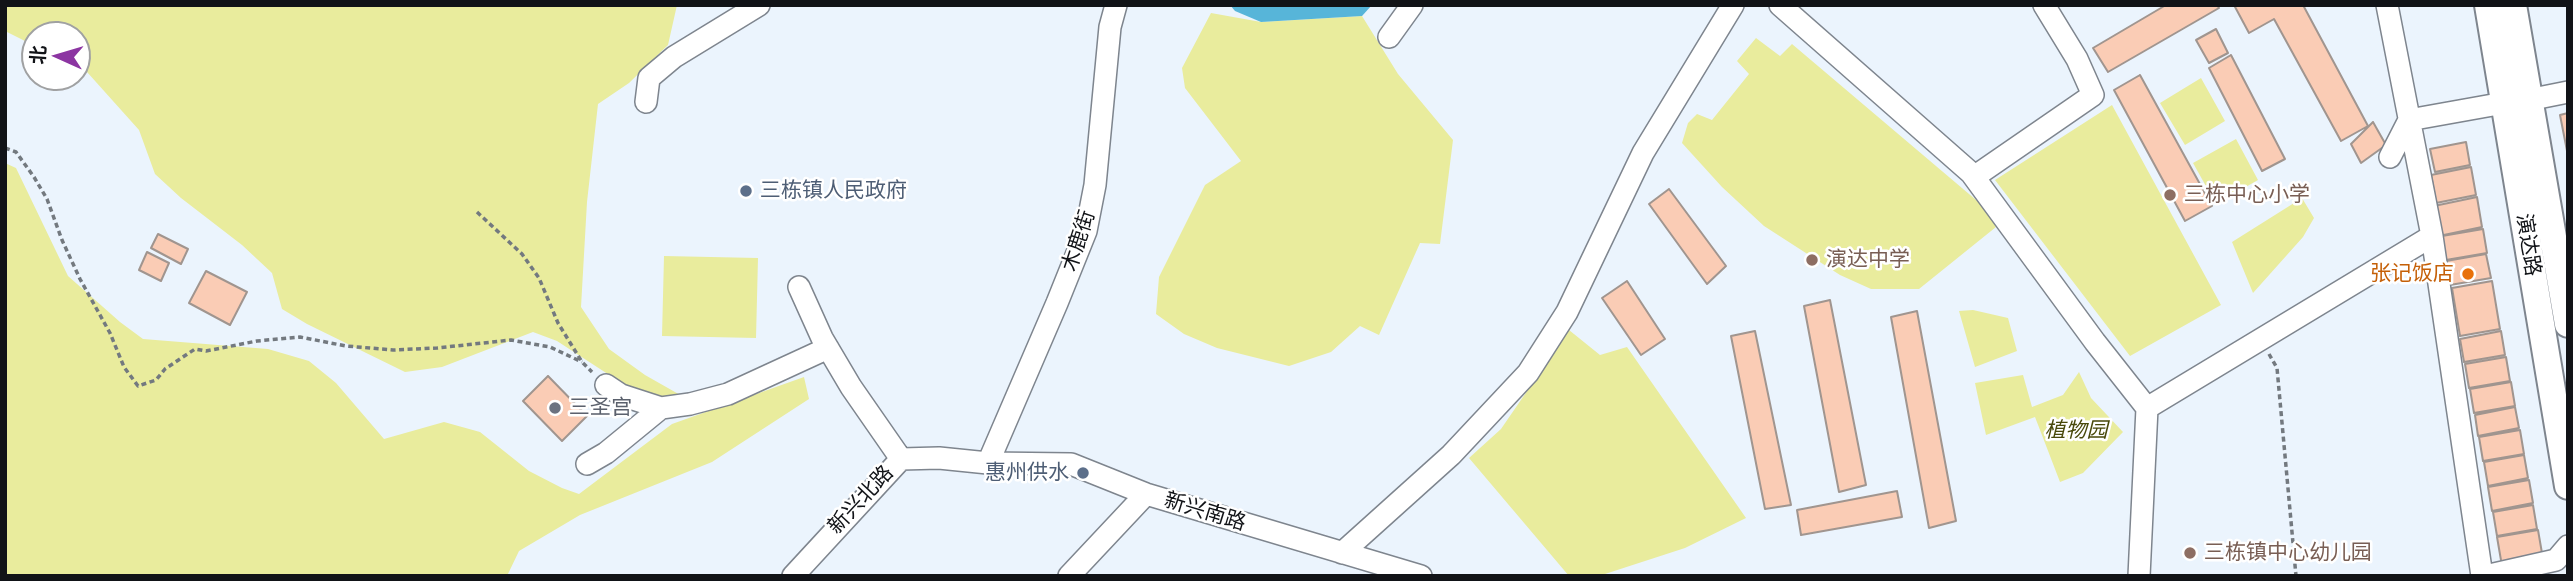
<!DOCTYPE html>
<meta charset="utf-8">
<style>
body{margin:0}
#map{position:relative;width:2573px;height:581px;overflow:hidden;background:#ebf4fd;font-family:Literata,"Noto Sans SC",serif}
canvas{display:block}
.frame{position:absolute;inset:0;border:7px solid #111317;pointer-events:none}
.north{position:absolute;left:21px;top:21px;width:70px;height:70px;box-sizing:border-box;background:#fff;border:2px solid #a0a1a2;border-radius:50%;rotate:274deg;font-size:19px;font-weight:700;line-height:28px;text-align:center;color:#111317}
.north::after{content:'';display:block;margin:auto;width:24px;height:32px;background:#8c35a2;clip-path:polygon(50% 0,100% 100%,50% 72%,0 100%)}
</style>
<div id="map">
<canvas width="2573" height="581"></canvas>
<div class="frame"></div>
<div class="north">北</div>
</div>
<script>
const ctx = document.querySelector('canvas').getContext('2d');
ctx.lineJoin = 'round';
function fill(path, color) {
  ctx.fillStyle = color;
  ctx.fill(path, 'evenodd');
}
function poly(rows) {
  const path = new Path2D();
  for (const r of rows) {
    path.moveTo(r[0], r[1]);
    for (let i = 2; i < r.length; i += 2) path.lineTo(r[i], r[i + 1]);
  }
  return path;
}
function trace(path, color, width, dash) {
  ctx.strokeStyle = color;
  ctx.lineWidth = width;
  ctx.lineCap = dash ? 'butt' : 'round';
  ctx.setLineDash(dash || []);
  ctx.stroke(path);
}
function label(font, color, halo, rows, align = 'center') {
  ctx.font = font + ' Literata,"Noto Sans SC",serif';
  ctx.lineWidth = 5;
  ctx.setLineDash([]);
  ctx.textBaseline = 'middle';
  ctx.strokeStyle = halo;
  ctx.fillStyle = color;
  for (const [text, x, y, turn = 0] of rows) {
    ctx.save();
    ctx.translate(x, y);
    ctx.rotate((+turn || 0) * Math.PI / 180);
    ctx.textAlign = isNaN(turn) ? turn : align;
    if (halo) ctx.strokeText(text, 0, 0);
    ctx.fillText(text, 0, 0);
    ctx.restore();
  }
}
const green = poly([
 [5,5,677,5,668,45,629,83,598,104,587,202,581,307,609,349,645,375,682,396,672,399,637,393,557,341,533,332,442,367,405,372,307,324,282,309,272,273,242,245,181,198,155,174,139,130,87,72,77,67,77,35,35,35,35,46,5,31],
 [1211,13,1261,22,1362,16,1398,74,1453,140,1440,244,1420,243,1379,335,1360,326,1331,352,1289,366,1217,348,1184,334,1156,314,1159,277,1205,185,1241,161,1185,88,1182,68],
 [1756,38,1780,56,1792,44,1982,205,1996,227,1919,289,1871,289,1840,275,1764,226,1722,187,1682,143,1688,123,1697,114,1712,120,1749,74,1737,61],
 [2201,78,2225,121,2185,145,2160,103],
 [2112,105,2221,305,2130,356,1995,180],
 [2236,139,2258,180,2216,204,2193,163],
 [5,163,16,168,68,276,120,322,143,339,268,349,309,361,336,383,384,439,444,422,480,432,529,471,562,488,579,494,672,424,804,377,809,399,712,462,580,515,519,551,507,576,5,576],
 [2302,198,2314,218,2303,237,2253,293,2232,242],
 [664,256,758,258,756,338,662,336],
 [1973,310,2008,318,2017,351,1975,367,1959,311],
 [1569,330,1600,355,1627,347,1746,518,1685,548,1605,574,1569,576,1469,458,1501,429],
 [2079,372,2091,398,2123,432,2083,473,2060,482,2035,417,1986,435,1975,383,2023,375,2032,407,2063,395]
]);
const water = poly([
 [1230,5,1372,5,1362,16,1261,22,1235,11]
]);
const building = poly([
 [2166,5,2217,5,2219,8,2108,72,2093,48,2166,5],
 [2234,5,2303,5,2368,126,2341,141,2274,19,2249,33,2234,5],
 [2216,29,2228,53,2209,63,2196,40,2216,29],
 [2231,55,2285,159,2262,171,2209,68,2231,55],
 [2140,75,2212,206,2185,221,2114,90,2140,75],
 [2568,113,2568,156,2560,115,2568,113],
 [2373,122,2386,145,2361,163,2351,144,2373,122],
 [2466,142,2470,165,2435,172,2430,149,2466,142],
 [2471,167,2476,195,2436,203,2431,175,2471,167],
 [1669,189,1726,266,1707,284,1649,204,1669,189],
 [2477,197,2482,227,2439,236,2434,206,2477,197],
 [2483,229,2487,253,2446,260,2442,236,2483,229],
 [158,234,188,249,181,264,151,248,158,234],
 [147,252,169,263,161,281,139,270,147,252],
 [2486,254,2491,278,2450,285,2446,261,2486,254],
 [206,271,247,292,230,325,189,303,206,271],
 [1627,281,1665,339,1641,355,1602,298,1627,281],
 [2492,281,2500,329,2460,336,2452,288,2492,281],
 [1830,300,1866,485,1839,492,1804,306,1830,300],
 [1917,311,1956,521,1929,528,1891,317,1917,311],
 [1755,331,1791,505,1765,509,1731,336,1755,331],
 [2501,331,2505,355,2464,362,2460,339,2501,331],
 [2506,357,2510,381,2469,388,2465,364,2506,357],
 [548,376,587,416,562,441,523,401,548,376],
 [2511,382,2515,406,2474,413,2470,389,2511,382],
 [2515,407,2519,428,2478,436,2475,415,2515,407],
 [2520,430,2524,454,2483,461,2479,437,2520,430],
 [2524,455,2528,478,2488,486,2484,462,2524,455],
 [2529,480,2533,503,2492,511,2488,487,2529,480],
 [1897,491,1902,517,1801,535,1797,510,1897,491],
 [2533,505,2537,529,2497,536,2493,512,2533,505],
 [2538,530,2543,559,2502,566,2497,537,2538,530]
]);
const path = poly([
 [5,148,16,152,34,177,47,199,62,240,80,279,110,333,124,367,138,386,156,380,165,369,195,349,206,351,257,341,300,337,346,346,393,350,437,348,511,340,550,347,582,362],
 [477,212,522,254,539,278,558,323,582,362,592,372],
 [2269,354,2277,368,2296,576]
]);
const minor = poly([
 [1780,5,1971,173,2095,342,2147,408],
 [2387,5,2432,236,2482,576],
 [1389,37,1412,5],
 [2528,100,2568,92],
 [646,102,649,78,674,57,759,5],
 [2390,157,2409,120,2504,103],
 [1974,177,2093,95,2077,59,2044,5],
 [799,287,822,338,851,387,901,459],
 [606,385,621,395,661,408,690,404,728,394,828,348],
 [988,463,1057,303,1086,231,1095,185,1110,27,1116,5],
 [587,464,606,453,661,408],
 [1342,553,1451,455,1528,373,1567,312,1643,153,1733,5],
 [793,576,901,459,939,458,988,463,1071,464,1146,494,1421,576],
 [1069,576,1146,494],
 [2139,576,2147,408,2432,236],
 [2485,576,2556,560,2568,546]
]);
const major = poly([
 [2488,5,2568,486],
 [2513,5,2568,324]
]);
const markers = [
 [746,191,7,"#5c6f8a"],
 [2170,195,7,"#8d6e63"],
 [1812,260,7,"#8d6e63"],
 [2468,274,7,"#e8710a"],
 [555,408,7,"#6b7280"],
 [1083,473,7,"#5c6f8a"],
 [2190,553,7,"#8d6e63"]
];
const serviceNames = [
 ["三栋镇人民政府",760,191],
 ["惠州供水",1069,473,"right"]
];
const educationNames = [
 ["三栋中心小学",2184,195],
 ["演达中学",1826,260],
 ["三栋镇中心幼儿园",2204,553]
];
const streetNames = [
 ["木鹿街",1079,241,-72],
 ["演达路",2528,245,81],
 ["新兴北路",861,500,-47],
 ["新兴南路",1205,512,17]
];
const foodNames = [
 ["张记饭店",2454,274]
];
const worshipNames = [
 ["三圣宫",569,408]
];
const parkNames = [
 ["植物园",2076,431]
];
fill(green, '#e9ec9d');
fill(water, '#57b5d9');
fill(building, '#faccb5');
trace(building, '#a0958f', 2);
trace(minor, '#7e858e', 24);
trace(major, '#7e858e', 30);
trace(path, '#73797f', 3.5, [5, 3.5]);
trace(minor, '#fff', 21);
trace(major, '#fff', 26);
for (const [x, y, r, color] of markers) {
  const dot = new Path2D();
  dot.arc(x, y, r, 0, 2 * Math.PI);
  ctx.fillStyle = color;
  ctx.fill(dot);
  trace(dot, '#fff', 2.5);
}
label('21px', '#4e5e75', '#fff', serviceNames, 'left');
label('21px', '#785e54', '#fff', educationNames, 'left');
label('21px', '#111317', '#fff', streetNames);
label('21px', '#c56008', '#fff', foodNames, 'right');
label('21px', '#5b616d', '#fff', worshipNames, 'left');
label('italic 21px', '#49490b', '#fff', parkNames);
</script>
